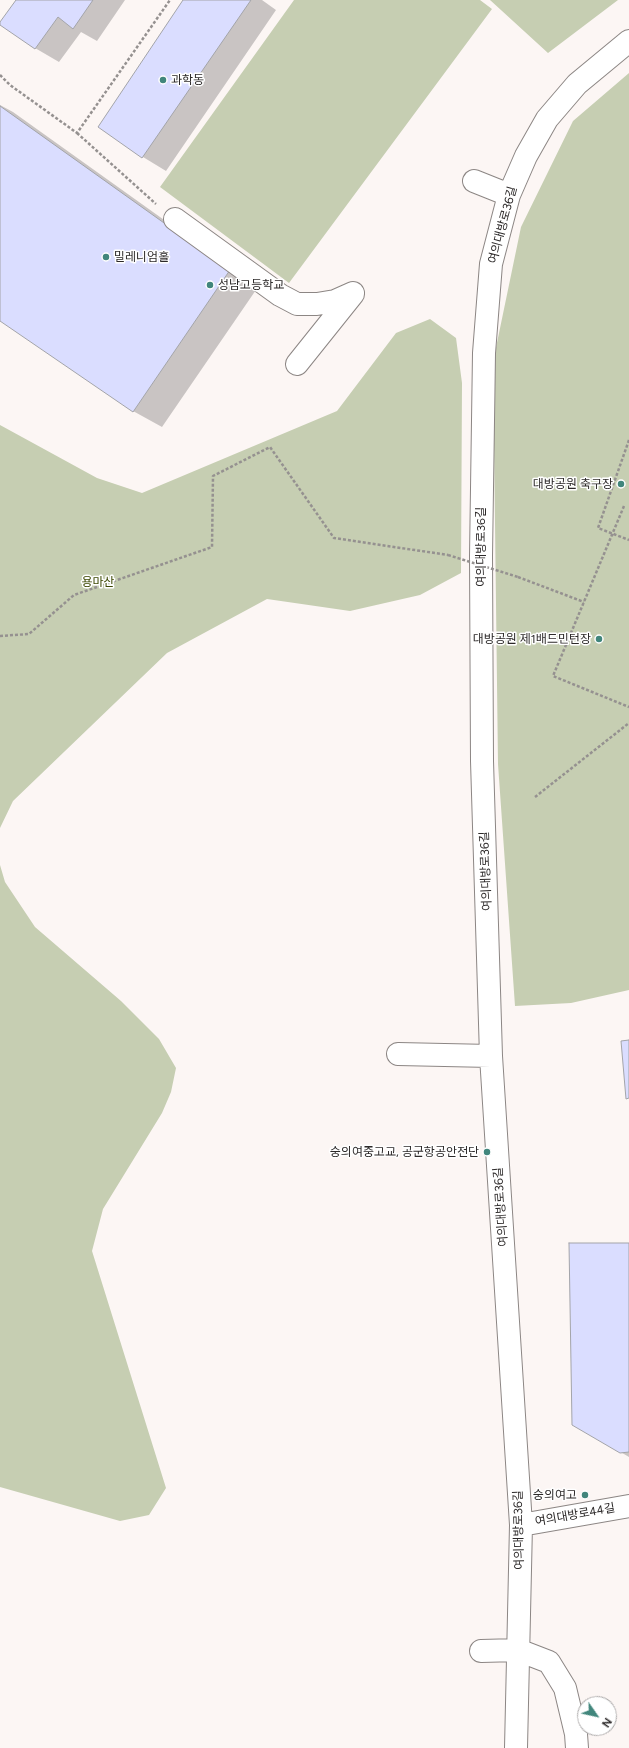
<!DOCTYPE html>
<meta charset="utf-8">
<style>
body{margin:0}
#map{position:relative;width:629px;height:1748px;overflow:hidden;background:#fcf6f4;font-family:Figtree,sans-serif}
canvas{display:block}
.north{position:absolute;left:577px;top:1696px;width:40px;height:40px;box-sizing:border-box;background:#fff;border:1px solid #aba9a9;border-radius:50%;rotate:124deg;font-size:11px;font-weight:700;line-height:16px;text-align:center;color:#2c2929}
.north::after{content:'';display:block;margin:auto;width:14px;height:18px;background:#41867c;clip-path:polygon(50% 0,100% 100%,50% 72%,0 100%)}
</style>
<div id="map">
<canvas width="629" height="1748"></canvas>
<div class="north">N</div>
</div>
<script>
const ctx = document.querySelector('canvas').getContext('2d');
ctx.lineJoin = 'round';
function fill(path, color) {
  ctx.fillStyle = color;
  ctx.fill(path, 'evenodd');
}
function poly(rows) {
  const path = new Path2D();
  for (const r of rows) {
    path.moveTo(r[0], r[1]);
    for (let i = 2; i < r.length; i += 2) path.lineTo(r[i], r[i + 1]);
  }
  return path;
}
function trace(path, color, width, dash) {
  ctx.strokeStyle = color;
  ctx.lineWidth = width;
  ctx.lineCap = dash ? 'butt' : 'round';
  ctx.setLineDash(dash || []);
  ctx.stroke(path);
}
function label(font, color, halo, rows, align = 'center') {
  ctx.font = font + ' Figtree,"Noto Sans KR",sans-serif';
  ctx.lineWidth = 3;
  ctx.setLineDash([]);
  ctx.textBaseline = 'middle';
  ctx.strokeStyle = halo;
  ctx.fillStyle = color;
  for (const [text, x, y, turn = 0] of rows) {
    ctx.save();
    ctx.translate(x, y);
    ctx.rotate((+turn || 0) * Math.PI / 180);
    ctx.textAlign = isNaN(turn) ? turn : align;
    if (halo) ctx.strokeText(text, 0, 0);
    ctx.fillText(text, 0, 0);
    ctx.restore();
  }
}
const green = poly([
 [294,0,480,0,492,9,289,283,160,187],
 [490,0,618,0,548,53],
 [629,73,629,990,571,1003,515,1006,498,764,493,362,521,227,573,121],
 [430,319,456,338,462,383,461,573,420,595,350,611,267,599,167,653,13,801,0,828,0,425,97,478,142,493,337,411,396,333],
 [0,865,5,882,35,927,121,1001,159,1039,176,1068,171,1092,162,1113,103,1209,92,1251,166,1488,149,1515,120,1521,0,1487]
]);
const shadow = poly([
 [17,0,125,0,97,41,81,32,59,62,35,48,0,24],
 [185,0,262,0,276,10,166,171,143,157,99,127],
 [0,105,13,112,258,287,162,427,133,411,0,319],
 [629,1244,629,1457,573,1424]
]);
const building = poly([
 [16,0,93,0,73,29,58,17,35,49,0,25,0,22,16,0],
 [183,0,251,0,142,158,98,127,183,0],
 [0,106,230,270,133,412,0,321,0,106],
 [629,1040,629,1098,626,1099,621,1041,629,1040],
 [569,1243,629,1243,629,1452,620,1453,572,1425,569,1243]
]);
const path = poly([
 [0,75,10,85,77,133,170,0],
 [77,133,156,204],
 [629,440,598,528,629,540],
 [624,506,553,676,629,707],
 [518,577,584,602],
 [0,636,29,634,74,595,212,547,213,476,270,447,334,538,448,555],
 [535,797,629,723]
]);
const minor = poly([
 [474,181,509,195],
 [175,219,280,295,297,304,317,304,335,301,353,293],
 [297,364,353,294],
 [398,1054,491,1056],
 [521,1525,629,1506],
 [481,1651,518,1650,549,1662,565,1688,576,1734,577,1748],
 [516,1748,521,1525,491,1056,482,761,481,556,484,353,491,264,509,195,526,156,547,119,577,84,629,41]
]);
const pathBridge = poly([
 [448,555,518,577]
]);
const markers = [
 [163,80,4,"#41867c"],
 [106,257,4,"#41867c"],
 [210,285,4,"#41867c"],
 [621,484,4,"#41867c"],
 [599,639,4,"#41867c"],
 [487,1152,4,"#41867c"],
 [585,1495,4,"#41867c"]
];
const poiNames = [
 ["과학동",171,80,"left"],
 ["밀레니엄홀",114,257,"left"],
 ["성남고등학교",218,285,"left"],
 ["대방공원 축구장",613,484],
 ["대방공원 제1배드민턴장",591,639],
 ["숭의여중고교, 공군항공안전단",479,1152],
 ["숭의여고",577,1495]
];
const streetNames = [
 ["여의대방로36길",503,225,-75],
 ["여의대방로36길",481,547,-90],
 ["여의대방로36길",486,871,-92],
 ["여의대방로36길",501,1207,-94],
 ["여의대방로44길",575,1515,-10],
 ["여의대방로36길",519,1530,-91]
];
const parkNames = [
 ["용마산",98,582]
];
fill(green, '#c6ceb2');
fill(shadow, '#0003');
fill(building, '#daddff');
trace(building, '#a3a4a9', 1);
trace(minor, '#8c8684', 24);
trace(path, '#959190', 2.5, [3, 2]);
trace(minor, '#fff', 22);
trace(pathBridge, '#959190', 2.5, [3, 2]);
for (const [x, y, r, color] of markers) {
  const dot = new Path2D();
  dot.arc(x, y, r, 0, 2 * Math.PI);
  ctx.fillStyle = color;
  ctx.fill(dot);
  trace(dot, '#fff', 1.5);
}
label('12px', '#2c2929', '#fff', poiNames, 'right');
label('12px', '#2c2929', '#fff', streetNames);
label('12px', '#3b4700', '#fff', parkNames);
</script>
